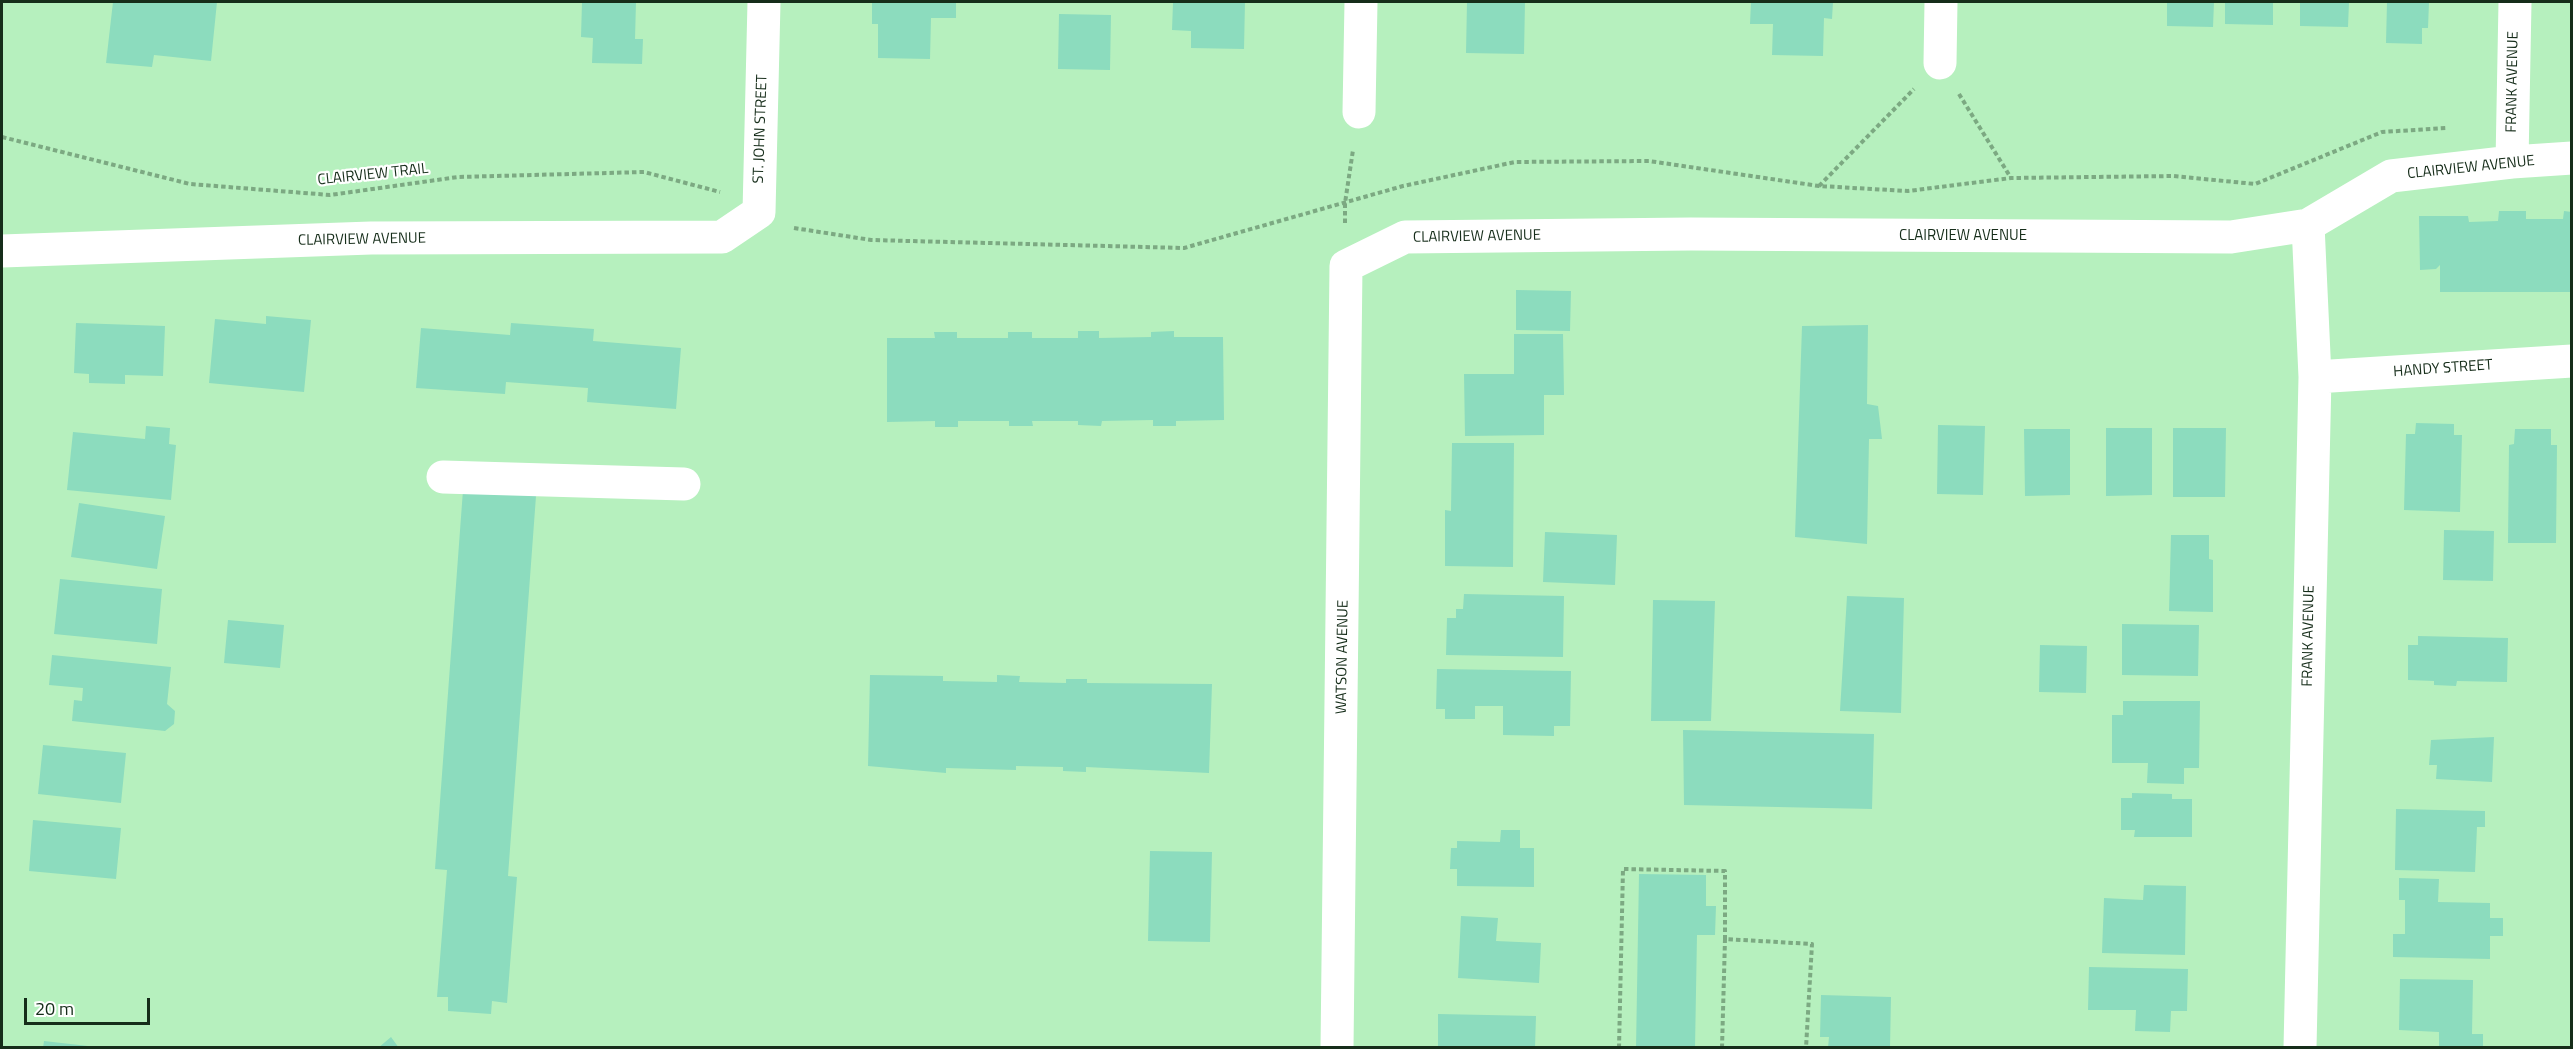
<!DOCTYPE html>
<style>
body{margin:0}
#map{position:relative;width:2573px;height:1049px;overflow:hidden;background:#b6f0be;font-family:"Titillium Web",sans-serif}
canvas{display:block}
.frame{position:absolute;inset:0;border:3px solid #162d1a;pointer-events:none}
.scale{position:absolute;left:24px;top:998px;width:126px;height:27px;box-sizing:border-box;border:3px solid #162d1a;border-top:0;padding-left:8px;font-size:18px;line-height:21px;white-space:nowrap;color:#162d1a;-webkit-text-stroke:4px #fff;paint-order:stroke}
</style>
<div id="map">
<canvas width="2573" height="1049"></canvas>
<div class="frame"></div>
<div class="scale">20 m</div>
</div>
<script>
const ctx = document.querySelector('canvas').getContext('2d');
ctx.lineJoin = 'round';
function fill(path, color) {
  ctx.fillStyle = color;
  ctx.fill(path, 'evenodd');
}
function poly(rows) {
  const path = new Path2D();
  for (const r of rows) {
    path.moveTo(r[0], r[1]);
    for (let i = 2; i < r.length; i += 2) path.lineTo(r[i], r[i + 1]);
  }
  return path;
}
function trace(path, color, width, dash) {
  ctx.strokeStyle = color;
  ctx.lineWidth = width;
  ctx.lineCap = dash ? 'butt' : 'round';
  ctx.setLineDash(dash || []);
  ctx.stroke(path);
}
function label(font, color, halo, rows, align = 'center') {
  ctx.font = font + ' "Titillium Web",sans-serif';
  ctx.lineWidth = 4.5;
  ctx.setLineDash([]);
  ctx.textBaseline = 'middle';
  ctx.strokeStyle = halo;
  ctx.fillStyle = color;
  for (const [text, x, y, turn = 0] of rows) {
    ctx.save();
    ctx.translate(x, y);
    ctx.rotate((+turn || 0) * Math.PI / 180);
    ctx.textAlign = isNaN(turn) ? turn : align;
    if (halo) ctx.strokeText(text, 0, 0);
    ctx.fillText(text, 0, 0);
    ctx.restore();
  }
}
const building = poly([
 [113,2,217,2,211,61,154,55,152,67,106,63],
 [582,2,636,2,635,39,643,39,642,64,592,63,593,38,581,37],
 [872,2,956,2,956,18,931,18,930,59,878,58,878,24,872,24],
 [1191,2,1245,2,1244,49,1191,48,1191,31,1172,30,1173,3],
 [1467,2,1525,2,1524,54,1466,53],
 [1751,2,1833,2,1832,19,1824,18,1823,56,1772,55,1773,24,1750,24],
 [2167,2,2214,2,2213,27,2167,26],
 [2225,2,2273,2,2273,25,2225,24],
 [2300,2,2349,2,2348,27,2300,26],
 [2387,2,2429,2,2428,28,2422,28,2422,44,2386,43],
 [1059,14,1111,15,1110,70,1058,69],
 [2499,211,2526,211,2526,219,2563,219,2564,211,2572,212,2572,292,2440,292,2440,265,2436,269,2420,270,2419,216,2468,216,2469,222,2498,221],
 [1516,290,1571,291,1570,331,1516,330],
 [266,316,311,320,304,392,209,383,215,319,266,324],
 [76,323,165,326,163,376,125,375,125,384,89,383,89,374,74,373],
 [511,323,594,329,593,341,681,348,676,409,587,402,588,388,506,382,505,394,416,388,421,328,510,335],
 [1868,325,1867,404,1878,406,1882,439,1869,439,1867,544,1795,537,1802,326],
 [1078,331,1099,331,1099,338,1151,337,1151,332,1174,331,1174,337,1223,337,1224,420,1176,421,1176,426,1153,426,1153,420,1102,421,1101,426,1078,425,1078,421,1032,421,1033,426,1009,426,1009,421,958,421,958,427,935,427,935,421,887,422,887,338,935,338,934,332,957,332,957,338,1008,338,1008,332,1032,332,1032,338,1078,338],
 [1514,334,1563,334,1564,395,1544,395,1544,435,1465,436,1464,374,1514,374],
 [2416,423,2454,424,2454,435,2462,435,2460,512,2404,510,2406,434,2415,434],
 [1938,425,1985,426,1983,495,1937,494],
 [146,426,170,428,169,444,176,445,171,500,67,490,73,432,145,439],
 [2106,428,2152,428,2152,495,2106,496],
 [2173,428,2226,428,2225,497,2173,497],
 [2024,429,2070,429,2070,495,2025,496],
 [2515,429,2551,429,2551,445,2557,445,2556,543,2508,543,2509,445,2514,444],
 [1452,443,1514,443,1513,567,1445,566,1445,510,1451,511],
 [463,490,536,496,508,876,517,877,507,1003,492,1001,491,1014,448,1011,448,997,437,997,447,870,435,869],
 [79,503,165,516,157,569,71,557],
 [2444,530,2494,531,2493,581,2443,580],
 [1545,532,1617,535,1615,585,1543,582],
 [2171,535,2209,535,2209,559,2213,560,2213,612,2169,611],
 [60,579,162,589,157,644,54,634],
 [1464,594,1564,596,1563,657,1446,655,1447,618,1456,618,1456,609,1463,609],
 [1847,596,1904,598,1901,713,1840,711],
 [1653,600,1715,601,1711,721,1651,721],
 [228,620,284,625,280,668,224,663],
 [2122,624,2199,625,2198,676,2122,675],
 [2418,636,2508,638,2507,682,2457,681,2456,686,2434,685,2434,681,2408,680,2408,645,2418,645],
 [2040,645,2087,646,2086,693,2039,692],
 [52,655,171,667,167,704,175,711,174,724,165,731,72,721,74,700,82,701,83,688,49,685],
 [1437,669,1571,671,1570,726,1554,726,1554,736,1503,735,1503,706,1475,706,1475,719,1445,719,1445,709,1436,709],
 [870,675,943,676,943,681,997,682,997,675,1020,676,1019,682,1066,683,1066,679,1087,679,1087,683,1212,684,1209,773,1086,767,1086,772,1063,771,1063,767,1016,766,1016,770,946,768,946,773,868,766],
 [2123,701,2200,701,2199,768,2184,768,2184,784,2147,783,2148,763,2112,763,2112,715,2123,715],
 [1683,730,1874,734,1872,809,1684,805],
 [2494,737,2492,782,2436,779,2437,765,2429,765,2431,740],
 [43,745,126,753,121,803,38,794],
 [2132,793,2172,794,2172,799,2192,799,2192,837,2134,837,2135,830,2121,830,2121,798,2132,798],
 [2396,809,2485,811,2485,827,2477,827,2475,872,2395,870],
 [33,820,121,828,116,879,29,871],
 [1501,830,1520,830,1520,848,1534,848,1534,887,1457,886,1457,869,1450,869,1451,848,1457,848,1457,841,1500,842],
 [1150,851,1212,852,1210,942,1148,941],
 [1639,874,1706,875,1706,906,1716,906,1715,935,1697,935,1695,1048,1636,1048],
 [2399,878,2439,879,2438,902,2490,903,2490,918,2503,918,2503,936,2490,936,2490,959,2393,957,2393,934,2405,934,2405,900,2399,900],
 [2144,885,2186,886,2185,955,2102,953,2104,898,2143,900],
 [1461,916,1498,918,1496,941,1541,943,1539,983,1458,978],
 [2089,967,2188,969,2187,1011,2171,1011,2170,1032,2135,1031,2136,1010,2088,1010],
 [2400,979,2473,980,2472,1034,2483,1034,2483,1048,2439,1048,2439,1032,2399,1030],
 [1821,995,1891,997,1890,1048,1828,1048,1829,1037,1820,1037],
 [1438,1014,1536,1016,1535,1048,1438,1048],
 [391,1037,399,1048,378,1048],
 [44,1041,88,1046,88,1048,43,1048]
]);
const path = poly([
 [1959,94,2011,178],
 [2,137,190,184,330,195,458,177,644,172,720,192],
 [1819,186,1914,89],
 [1345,223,1345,203,1353,150],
 [794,228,871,240,1184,248,1403,186,1515,162,1649,161,1819,186,1908,191,2011,178,2174,176,2255,184,2382,132,2446,128],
 [1619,1048,1623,869,1725,871,1725,939],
 [1722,1048,1725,939,1812,944,1806,1048]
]);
const minor = poly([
 [1940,63,1941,2],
 [1359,112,1361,2],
 [2512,162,2515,2],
 [2,251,371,238,722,237,759,212,764,2],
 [2315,377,2572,361],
 [443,477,684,484],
 [1337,1048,1346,266,1405,237,1691,234,2231,237,2308,225,2391,176,2512,162,2572,158],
 [2300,1048,2315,377,2308,225]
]);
const streetNames = [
 ["FRANK AVENUE",2513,82,-89],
 ["ST. JOHN STREET",761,129,-88],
 ["CLAIRVIEW AVENUE",2471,168,-6],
 ["CLAIRVIEW TRAIL",373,175,-6],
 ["CLAIRVIEW AVENUE",1963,236],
 ["CLAIRVIEW AVENUE",1477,237,-1],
 ["CLAIRVIEW AVENUE",362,240,-1],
 ["HANDY STREET",2443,369,-4],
 ["FRANK AVENUE",2309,636,-89],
 ["WATSON AVENUE",1343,657,-89]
];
fill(building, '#8cdcbe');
trace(path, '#7ca982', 4, [4.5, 3]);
trace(minor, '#fff', 33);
label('15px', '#162d1a', '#fff', streetNames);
</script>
